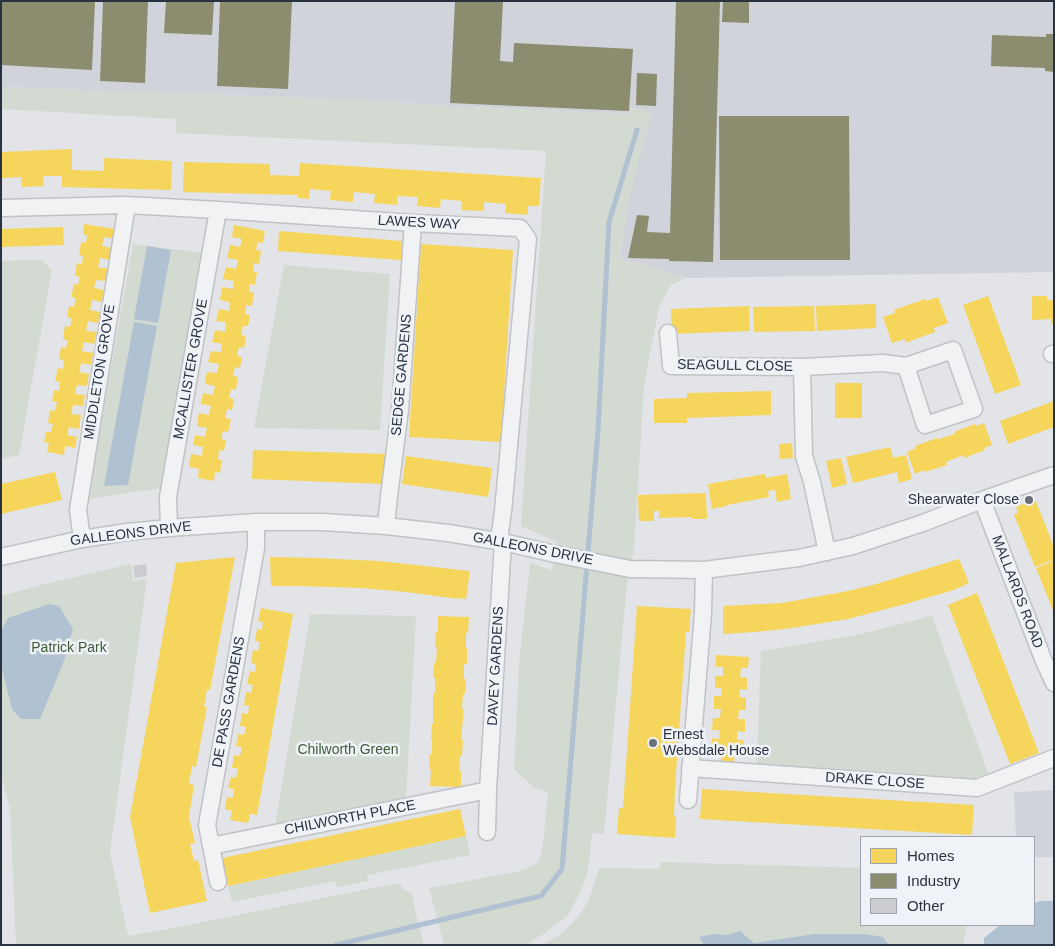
<!DOCTYPE html>
<html>
<head>
<meta charset="utf-8">
<style>
	body { margin:0 }
	#map { position:relative; width:1055px; height:946px; overflow:hidden; background:#e2e4e7; font-family:Arial,sans-serif }
	canvas { display:block }
	.frame { position:absolute; inset:0; border:2px solid #293240; pointer-events:none }
	.legend { position:absolute; left:860px; top:836px; width:175px; height:90px; box-sizing:border-box; background:#eff2f6; border:1px solid #a0a5ad; margin:0; padding:6px 9px; list-style:none; font-size:15px; color:#293240 }
	.legend li { display:flex; align-items:center; gap:10px; height:25px }
	.legend b { width:25px; border:1px solid #a0a5ad }
</style>
</head>
<body>
<div id="map">
<canvas width="1055" height="946"></canvas>
<div class="frame"></div>
<ul class="legend">
<li><b style="height:14px;background:#f6d55c"></b>Homes</li>
<li><b style="height:14px;background:#8c8c6e"></b>Industry</li>
<li><b style="height:14px;background:#cacccf"></b>Other</li>
</ul>
</div>
<script>
const ctx = document.querySelector('canvas').getContext('2d');
ctx.lineJoin = 'round';
function fillPath(path, color) { ctx.fillStyle = color; ctx.fill(path, 'evenodd'); }
const toPath = rows => new Path2D(rows.map(r => 'M' + r).join(''));
function strokePath(path, color, width, dash) { ctx.strokeStyle = color; ctx.lineWidth = width; ctx.lineCap = dash ? 'butt' : 'round'; ctx.setLineDash(dash || []); ctx.stroke(path); }
function drawText(font, color, halo, rows, align = 'center') {
  ctx.font = font + ' Arial,sans-serif'; ctx.lineWidth = 5; ctx.setLineDash([]); ctx.textBaseline = 'middle'; ctx.strokeStyle = halo; ctx.fillStyle = color; for (const [text, x, y, turn = 0] of rows) {
    ctx.save(); ctx.translate(x, y); ctx.rotate((+turn || 0) * Math.PI / 180); ctx.textAlign = isNaN(turn) ? turn : align; if (halo) ctx.strokeText(text, 0, 0); ctx.fillText(text, 0, 0); ctx.restore();
  }
}
const built = toPath([
	[1,1,1054,1,1054,272,685,278,627,260,620,260,627,207,632,186,629,114,450,106,338,99,1,87],
	[1054,790,1054,857,1034,857,1034,837,1016,837,1014,792]
]);
const green = toPath([
	[1,87,338,99,450,106,629,114,630,107,645,109,651,116,627,207,620,260,627,260,685,278,670,286,659,307,644,385,634,549,627,583,604,834,592,833,588,871,581,891,568,915,545,933,526,945,444,945,429,888,516,872,530,867,539,861,543,845,548,792,534,788,514,769,519,663,530,563,552,570,557,542,521,526,546,151,176,133,176,119,1,109],
	[133,244,203,253,162,488,88,499],
	[42,260,52,270,19,455,1,459,1,261],
	[284,265,390,274,380,430,254,428],
	[131,564,133,581,147,579,110,853,128,936,163,930,398,883,406,891,411,892,424,945,16,945,10,808,1,773,1,596,45,584],
	[310,614,416,616,406,799,275,827],
	[932,616,988,773,974,778,757,763,761,651,861,634],
	[466,836,470,855,367,875,368,881,337,887,335,881,232,902,228,886],
	[661,862,861,868,861,925,967,925,963,945,889,945,883,937,814,934,754,943,740,931,727,935,713,934,699,937,704,945,543,945,562,933,578,917,589,900,599,868,659,869]
]);
const water = toPath([
	[147,246,171,250,158,323,134,319],
	[134,322,157,326,128,485,104,486],
	[49,604,59,606,73,629,64,661,40,719,21,719,12,709,1,665,1,631,8,618],
	[1041,901,1054,901,1054,945,984,945,984,938,1000,925,1034,925,1034,903],
	[740,931,754,943,814,934,864,934,883,937,889,945,704,945,699,937,713,934,727,935]
]);
const homes = toPath([
	[72,149,72,170,104,171,104,158,172,161,171,190,62,187,62,176,43,176,44,186,22,187,21,177,1,178,1,152],
	[184,162,270,164,270,175,299,176,300,163,541,178,539,206,528,206,528,215,505,213,506,204,484,202,484,211,461,210,462,201,441,199,440,208,417,206,418,197,397,196,397,205,374,203,375,194,354,192,353,202,330,200,331,191,320,190,310,189,309,199,298,198,298,195,183,192],
	[84,224,115,229,114,239,104,237,102,246,112,248,110,260,100,258,98,267,108,269,106,281,96,280,94,288,104,290,102,302,92,300,90,310,100,312,98,323,88,321,86,331,97,332,94,344,84,342,82,351,93,353,91,365,81,363,79,372,89,374,87,386,77,385,75,394,85,395,83,406,73,405,71,414,81,415,79,429,69,427,67,435,77,437,75,448,65,446,64,455,47,452,49,443,44,442,46,432,51,432,53,424,48,423,50,410,55,411,57,402,52,401,54,390,59,391,60,382,55,381,58,368,63,369,64,360,59,359,61,347,66,348,68,340,63,339,65,326,70,327,72,319,67,317,69,306,74,307,76,298,71,297,74,284,78,285,80,277,75,276,77,263,82,264,83,256,79,255,81,242,86,243,87,235,83,234],
	[234,225,265,231,263,243,258,242,256,250,261,251,259,264,254,263,253,272,257,272,255,285,250,284,249,292,254,293,252,306,246,305,245,314,250,315,248,326,243,326,241,335,246,336,244,348,239,347,237,356,242,357,240,368,235,367,233,376,238,377,236,390,231,389,229,398,234,399,232,410,227,409,225,418,231,419,228,432,223,431,221,439,226,440,224,451,219,450,218,459,222,460,220,473,215,472,214,481,198,478,199,469,189,467,191,454,202,456,203,447,193,445,195,435,205,437,207,428,197,426,199,413,209,415,211,406,201,404,203,393,213,395,215,386,205,384,207,372,217,373,219,364,208,362,211,351,221,352,222,344,212,342,215,330,225,332,226,322,216,321,219,309,229,311,230,302,220,300,222,287,233,289,234,281,223,279,226,267,236,269,238,260,227,258,230,245,240,247,242,239,232,237],
	[63,227,64,245,1,247,1,229],
	[279,231,402,241,401,260,278,251],
	[421,244,513,250,501,442,409,437],
	[988,296,1021,385,995,394,963,305],
	[1032,296,1047,296,1047,300,1054,300,1054,324,1051,324,1051,319,1032,320],
	[938,297,948,323,934,328,935,332,905,343,905,339,892,343,883,317,895,313,894,310,925,299,926,301],
	[876,304,876,328,817,331,816,306],
	[749,306,750,331,672,334,671,309],
	[814,306,815,331,754,332,753,307],
	[835,383,862,383,862,418,835,418],
	[771,391,771,415,687,418,687,423,654,423,654,399,687,398,687,393],
	[1054,401,1054,427,1008,444,1000,421],
	[984,423,992,445,984,448,985,450,964,458,963,455,946,462,947,465,925,472,924,470,915,474,907,452,916,448,915,446,937,438,937,440,945,437,955,434,954,432,975,424,976,426],
	[792,443,793,458,780,459,779,444],
	[890,447,893,458,906,455,912,479,899,483,897,472,853,483,846,457],
	[253,450,385,454,384,484,252,479],
	[406,456,492,468,488,497,402,484],
	[841,458,847,484,832,488,826,461],
	[55,472,62,500,1,514,1,484],
	[765,474,766,478,787,474,791,499,777,502,775,490,768,491,769,497,727,505,727,506,712,509,708,484],
	[706,493,707,519,692,519,692,517,659,518,659,511,654,511,654,521,639,521,638,495],
	[1035,499,1054,547,1054,560,1035,567,1014,515,1018,513,1016,507],
	[235,557,210,690,207,690,204,707,207,707,196,767,192,766,189,784,194,785,189,817,195,843,190,844,194,861,198,860,207,901,150,913,130,817,176,563],
	[270,557,316,558,379,561,470,571,466,599,451,598,406,592,361,588,301,586,271,586],
	[959,559,969,583,954,590,909,603,848,619,785,629,755,632,723,634,723,606,782,603,843,592,873,585],
	[1054,561,1054,613,1036,568],
	[977,593,1039,753,1010,764,948,605],
	[637,606,691,609,689,632,686,632,675,787,674,816,676,816,675,838,617,834,619,808,623,808],
	[261,608,293,614,257,815,250,814,248,823,230,820,232,811,225,809,227,797,233,798,234,789,228,788,231,777,236,778,238,768,232,768,234,755,240,756,242,747,236,746,238,734,244,735,246,727,240,726,242,713,248,714,249,706,244,705,246,692,251,693,253,685,247,684,250,671,255,672,256,664,251,663,253,650,258,651,260,642,255,641,257,629,262,630,263,622,258,621],
	[438,616,469,617,468,633,466,633,466,648,467,648,467,664,464,664,464,679,466,679,465,694,463,694,462,709,464,709,461,740,463,740,462,756,460,756,459,771,461,771,461,787,430,786,431,770,429,769,430,754,432,754,432,739,431,739,432,724,433,724,433,693,435,693,435,678,433,678,434,663,436,663,437,647,435,647,436,632,438,632],
	[716,655,749,657,748,668,741,668,740,677,747,678,747,690,740,689,739,697,746,698,746,710,739,710,738,719,745,719,745,732,737,731,737,740,744,740,743,753,735,752,734,762,721,761,721,752,711,751,712,738,719,739,720,730,712,730,713,718,720,718,721,709,714,709,714,696,721,696,722,688,715,688,715,676,723,676,723,667,716,667],
	[702,789,974,805,972,835,700,819],
	[460,809,466,836,228,886,222,858]
]);
const industry = toPath([
	[1,1,95,1,92,70,1,65],
	[103,1,148,1,145,83,100,81],
	[166,1,214,1,212,35,164,33],
	[220,1,292,1,288,89,217,86],
	[455,1,503,1,500,61,513,62,514,43,633,49,629,111,450,103],
	[676,1,720,1,713,262,669,261,669,259,628,258,637,215,649,216,647,232,670,233],
	[723,1,749,1,749,23,722,22],
	[1046,34,1054,34,1054,72,1045,71,1045,68,991,66,992,35,1046,37],
	[637,73,657,74,656,106,636,105],
	[719,116,849,116,850,260,720,260]
]);
const stream = toPath([
	[336,945,541,896,562,869,598,430,609,222,637,130]
]);
const building = toPath([
	[146,564,147,576,135,578,133,566]
]);
const minor = toPath([
	[1,208,127,205,218,210,413,223,520,228,528,239,503,511,499,541],
	[668,333,671,366,802,367,883,363,906,366,953,350,974,409,925,425,906,366],
	[1052,354,1054,354],
	[802,367,804,456,812,482,827,552],
	[982,500,1043,659,1054,683],
	[386,526,389,496,400,410,413,223],
	[169,528,168,497,218,210],
	[82,539,78,510,127,205],
	[1,557,82,539,127,532,169,528,256,522,323,522,386,526,448,533,503,542,555,554,630,569,704,570,799,558,853,546,923,523,982,500,1054,475],
	[690,768,977,788,1054,758],
	[688,800,703,613,704,570],
	[487,832,488,790,503,542],
	[211,846,488,790],
	[218,882,207,825,256,548,256,522]
]);
const markers = [
	[1029,500,5,"#6a707a"],
	[653,743,5,"#6a707a"]
];
const streetNames = [
	["LAWES WAY",419,223,3],
	["SEAGULL CLOSE",735,366,1],
	["MCALLISTER GROVE",191,369,-80],
	["MIDDLETON GROVE",100,372,-81],
	["SEDGE GARDENS",402,375,-85],
	["GALLEONS DRIVE",131,534,-7],
	["GALLEONS DRIVE",533,549,11],
	["MALLARDS ROAD",1017,592,69],
	["DAVEY GARDENS",496,666,-87],
	["DE PASS GARDENS",229,702,-80],
	["DRAKE CLOSE",875,781,4],
	["CHILWORTH PLACE",350,818,-11]
];
const poiNames = [
	["Shearwater Close",1019,500],
	["Ernest",663,735,"left"],
	["Websdale House",663,751,"left"]
];
const parkNames = [
	["Patrick Park",69,648],
	["Chilworth Green",348,750]
];
fillPath(built, '#d0d4da');
fillPath(green, '#d3dad2');
fillPath(water, '#b0c1d1');
fillPath(homes, '#f6d55c');
fillPath(industry, '#8c8c6e');
strokePath(stream, '#b0c1d1', 5);
fillPath(building, '#cacccf');
strokePath(minor, '#c0c2c5', 19);
strokePath(minor, '#f1f2f3', 16);
for (const [x, y, r, color] of markers) { const dot = new Path2D(); dot.arc(x, y, r, 0, 2 * Math.PI); ctx.fillStyle = color; ctx.fill(dot); strokePath(dot, '#eff2f6', 2); }
drawText('14px', '#293240', '#eff2f6', streetNames);
drawText('14px', '#293240', '#eff2f6', poiNames, 'right');
drawText('14px', '#3e5b36', '#eff2f6', parkNames);
</script>
</body>
</html>
